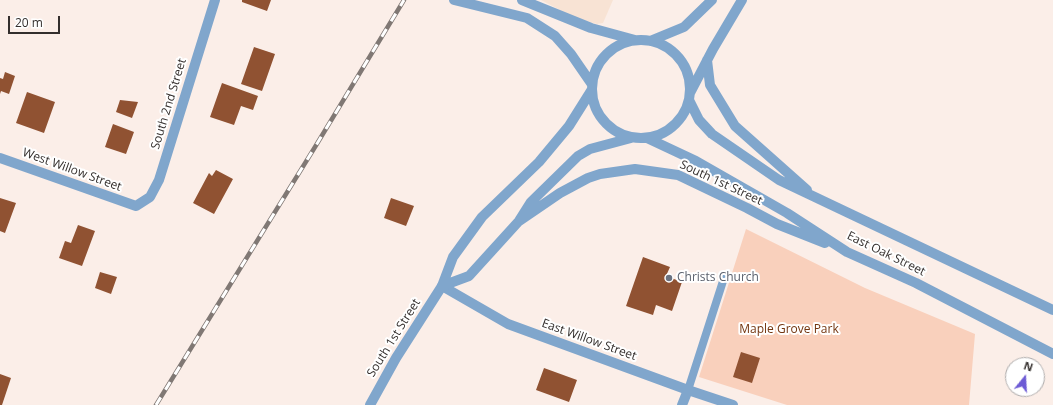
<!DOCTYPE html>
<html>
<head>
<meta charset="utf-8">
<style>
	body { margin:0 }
	#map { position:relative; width:1053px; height:405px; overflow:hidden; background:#fbeee8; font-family:"Open Sans",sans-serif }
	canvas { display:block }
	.north { position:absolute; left:1005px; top:357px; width:40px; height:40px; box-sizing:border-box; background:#fff; border:1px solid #adabab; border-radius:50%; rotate:18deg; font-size:11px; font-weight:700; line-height:16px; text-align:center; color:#332e2c }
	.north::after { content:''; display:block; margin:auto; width:14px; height:18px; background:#6d5bd5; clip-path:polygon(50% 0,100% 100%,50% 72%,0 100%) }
	.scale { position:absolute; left:8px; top:16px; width:52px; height:18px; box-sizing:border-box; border:2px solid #332e2c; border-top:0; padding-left:5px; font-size:12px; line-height:14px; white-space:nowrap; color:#332e2c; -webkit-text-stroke:3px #fff; paint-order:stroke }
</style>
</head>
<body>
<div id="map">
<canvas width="1053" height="405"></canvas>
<div class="north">N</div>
<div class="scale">20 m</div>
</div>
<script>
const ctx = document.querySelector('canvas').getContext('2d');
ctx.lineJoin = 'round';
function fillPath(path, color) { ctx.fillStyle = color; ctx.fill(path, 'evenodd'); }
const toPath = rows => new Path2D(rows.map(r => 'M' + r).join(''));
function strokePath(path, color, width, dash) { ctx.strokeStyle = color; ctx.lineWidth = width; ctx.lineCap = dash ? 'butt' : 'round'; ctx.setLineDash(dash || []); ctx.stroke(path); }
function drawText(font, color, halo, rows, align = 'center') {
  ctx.font = font + ' "Open Sans",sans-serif'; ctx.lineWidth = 4; ctx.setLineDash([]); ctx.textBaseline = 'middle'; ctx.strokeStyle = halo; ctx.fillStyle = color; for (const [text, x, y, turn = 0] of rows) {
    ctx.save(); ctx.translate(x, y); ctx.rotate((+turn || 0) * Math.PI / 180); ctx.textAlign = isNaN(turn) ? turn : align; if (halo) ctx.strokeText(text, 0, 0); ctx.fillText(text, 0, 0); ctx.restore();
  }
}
const industrial = toPath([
	[541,0,613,0,603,23,597,24,575,18]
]);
const green = toPath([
	[746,229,865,288,975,334,969,405,787,405,699,377]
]);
const building = toPath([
	[242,0,271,0,267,11,242,2],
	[254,47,275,54,262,91,241,84],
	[5,72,15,76,9,94,1,91,0,94,0,78,3,79],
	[222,83,258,96,253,110,241,106,234,125,210,117],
	[27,92,55,102,44,133,16,123],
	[120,100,138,102,132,118,116,112],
	[113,124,134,132,126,154,105,147],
	[216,170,233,179,214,214,193,203,209,173,212,176],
	[0,198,16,203,5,233,0,231],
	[391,198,414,206,406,226,384,218],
	[78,225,95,231,82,266,59,258,65,241,71,243],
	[643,257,670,267,666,276,682,282,672,311,656,305,653,315,626,306],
	[100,272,117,277,111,294,95,288],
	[741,352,760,358,752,383,733,377],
	[544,368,577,380,569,402,536,390],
	[0,374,11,378,2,405,0,405]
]);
const service = toPath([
	[688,390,724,278]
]);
const minor = toPath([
	[0,158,136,206,150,197,159,180,215,0],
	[442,286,508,324,688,390,733,405],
	[682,405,688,390]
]);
const tertiary = toPath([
	[454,0,527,18,555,36,571,54,591,83],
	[522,0,591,28,635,40],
	'592 89a49 49 0 1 1 98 0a49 49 0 1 1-98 0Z',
	[650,41,684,27,712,0],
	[707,60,710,85,735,126,807,190],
	[690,93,713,49,742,0],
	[689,100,699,120,712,134,779,180,1053,310],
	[647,138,696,161,787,213,847,252,916,283,1053,354],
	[519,221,560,193,588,178,600,174,635,169,678,175,747,208,777,224,825,243],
	[442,286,469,276,519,221,531,202,578,156,590,149,631,138],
	[370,405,396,358,442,286,453,257,482,217,539,162,569,126,591,91]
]);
const rail = toPath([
	[156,405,315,147,404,0]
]);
const markers = [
	[669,278,4,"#6b7280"]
];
const streetNames = [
	["South 2nd Street",169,104,-73],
	["West Willow Street",72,170,20],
	["South 1st Street",721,183,25],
	["East Oak Street",886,254,26],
	["South 1st Street",394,338,-58],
	["East Willow Street",589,340,20]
];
const worshipNames = [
	["Christs Church",677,278]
];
const parkNames = [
	["Maple Grove Park",789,330]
];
fillPath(industrial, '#f8e3d4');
fillPath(green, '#f9d0bc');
fillPath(building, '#905232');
strokePath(service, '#80a6cc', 8);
strokePath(minor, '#80a6cc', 10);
strokePath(tertiary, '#80a6cc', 10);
strokePath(rail, '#807874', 4.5);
strokePath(rail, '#fff', 3, [9]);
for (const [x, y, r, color] of markers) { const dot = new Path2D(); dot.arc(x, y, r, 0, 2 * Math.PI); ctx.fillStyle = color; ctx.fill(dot); strokePath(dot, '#fff', 1.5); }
drawText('12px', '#332e2c', '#fff', streetNames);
drawText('12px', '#5b616d', '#fff', worshipNames, 'left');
drawText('12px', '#73350f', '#fff', parkNames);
</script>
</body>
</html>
